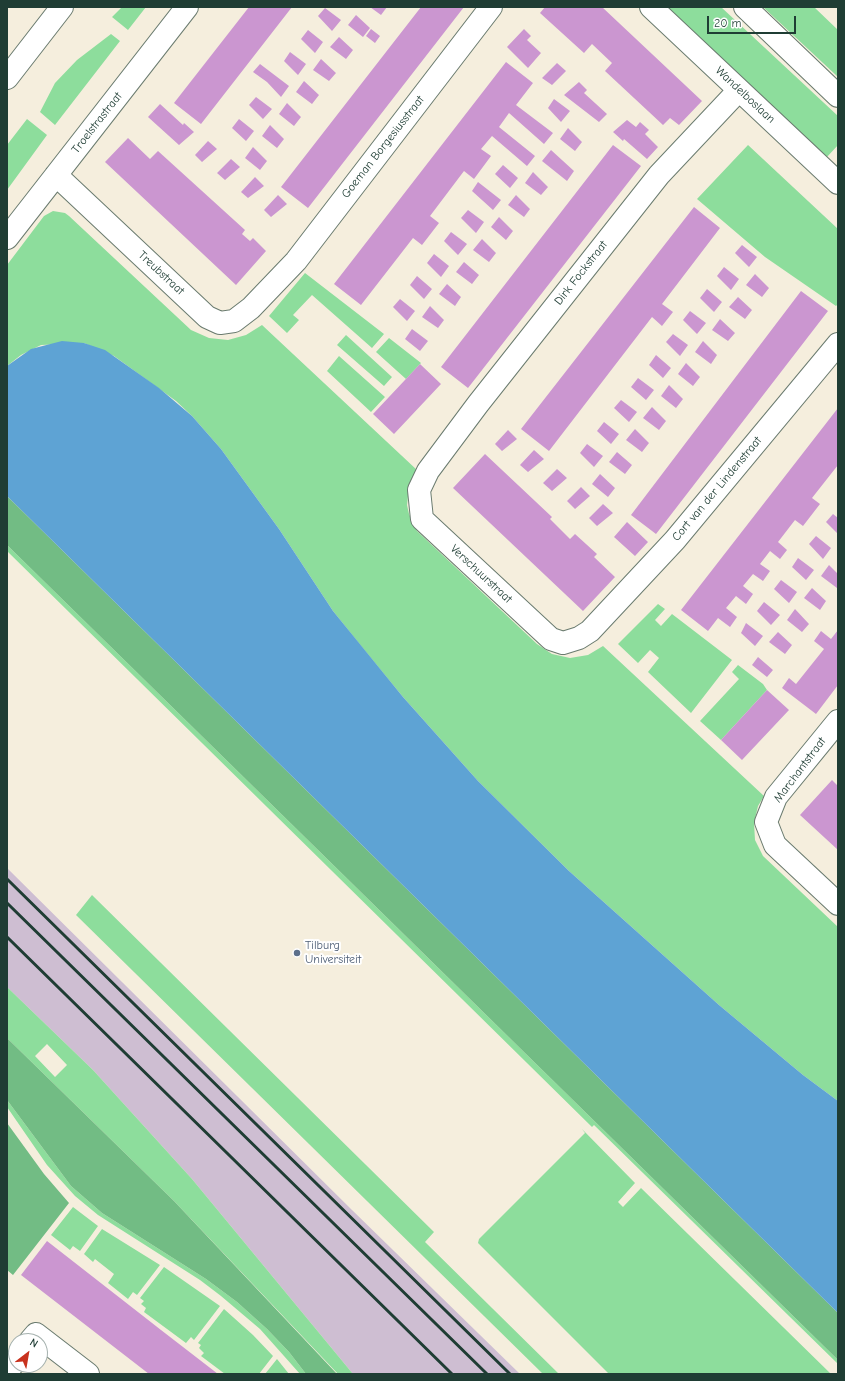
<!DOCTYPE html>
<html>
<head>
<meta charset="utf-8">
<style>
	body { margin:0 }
	#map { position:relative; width:845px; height:1381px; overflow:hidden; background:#f5eedd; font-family:"Comic Neue",sans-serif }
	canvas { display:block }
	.frame { position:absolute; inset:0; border:8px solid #1f3d34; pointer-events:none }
	.north { position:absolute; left:8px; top:1333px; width:40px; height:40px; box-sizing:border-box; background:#fff; border:1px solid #a5b1ae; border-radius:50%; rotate:31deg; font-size:11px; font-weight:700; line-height:16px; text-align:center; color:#1f3d34 }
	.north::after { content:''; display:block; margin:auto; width:14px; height:18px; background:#c8321e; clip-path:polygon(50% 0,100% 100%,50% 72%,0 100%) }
	.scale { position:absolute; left:707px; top:16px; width:89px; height:18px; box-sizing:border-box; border:2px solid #1f3d34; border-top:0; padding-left:5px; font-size:12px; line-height:14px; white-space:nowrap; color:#1f3d34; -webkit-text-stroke:3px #fff; paint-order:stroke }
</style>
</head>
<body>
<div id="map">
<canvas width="845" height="1381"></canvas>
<div class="frame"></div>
<div class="north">N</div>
<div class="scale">20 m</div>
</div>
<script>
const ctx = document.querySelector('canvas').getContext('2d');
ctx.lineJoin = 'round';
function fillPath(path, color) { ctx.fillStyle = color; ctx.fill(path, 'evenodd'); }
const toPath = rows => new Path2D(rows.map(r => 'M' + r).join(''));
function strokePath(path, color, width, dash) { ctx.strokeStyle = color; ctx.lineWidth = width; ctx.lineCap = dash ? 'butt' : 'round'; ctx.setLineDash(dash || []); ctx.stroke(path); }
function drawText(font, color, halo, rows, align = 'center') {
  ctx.font = font + ' "Comic Neue",sans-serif'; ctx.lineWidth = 4; ctx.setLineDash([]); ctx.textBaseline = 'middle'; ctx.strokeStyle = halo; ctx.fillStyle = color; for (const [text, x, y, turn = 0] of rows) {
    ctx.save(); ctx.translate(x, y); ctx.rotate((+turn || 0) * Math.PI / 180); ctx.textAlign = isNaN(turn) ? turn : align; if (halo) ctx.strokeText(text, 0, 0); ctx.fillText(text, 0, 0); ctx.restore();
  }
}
const industrial = toPath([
	[7,868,352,1210,520,1374,353,1374,192,1179,93,1070,7,987]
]);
const green = toPath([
	[122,7,146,7,128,30,112,17],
	[666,7,721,7,838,116,838,145,827,157],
	[763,7,814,7,838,30,838,77],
	[111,34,120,41,55,125,40,112,55,83,77,60],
	[27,119,47,135,7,190,7,145],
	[748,145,838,229,838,304,836,306,765,257,697,199],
	[53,211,65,213,69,216,191,330,209,338,228,340,246,335,262,325,417,470,409,487,407,505,409,514,417,531,537,644,552,654,570,658,588,655,603,646,764,796,758,806,754,823,755,840,763,856,838,927,838,1101,803,1075,719,1005,569,871,478,781,403,697,362,647,333,611,279,529,221,449,192,416,176,401,114,356,84,343,41,345,21,355,7,366,7,265,44,216],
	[305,273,384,334,372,348,312,295,293,315,299,320,287,333,269,316],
	[346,335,392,377,384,386,337,345],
	[389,338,421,363,406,379,376,352],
	[339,356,385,397,371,412,327,371],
	[7,545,838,1360,838,1364,594,1125,592,1127,7,551],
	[658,604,665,609,655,620,661,626,672,614,732,660,691,713,648,672,659,658,650,650,638,663,618,644],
	[738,665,763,684,767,690,721,740,700,721,739,679,732,672],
	[92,895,434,1232,425,1242,559,1374,543,1374,76,915],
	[7,987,93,1070,192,1179,353,1374,338,1374,174,1201,7,1038],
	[47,1044,67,1065,55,1077,35,1056],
	[7,1100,71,1186,102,1213,206,1279,237,1302,267,1329,289,1352,306,1374,300,1374,260,1329,221,1296,200,1280,98,1215,75,1196,47,1165,7,1107],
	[582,1129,635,1183,618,1202,623,1207,641,1188,831,1374,609,1374,478,1243,479,1239,585,1133],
	[73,1207,98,1226,80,1251,73,1246,70,1250,51,1235],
	[102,1229,160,1265,137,1295,133,1292,128,1299,108,1283,114,1274,95,1259,93,1262,84,1254],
	[164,1267,220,1306,194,1340,191,1337,186,1343,144,1312,146,1308,141,1304,144,1301,140,1298],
	[224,1309,253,1335,273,1356,259,1374,225,1374,201,1356,204,1353,199,1348,201,1345,198,1343],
	[277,1359,289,1374,265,1374]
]);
const forest = toPath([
	[7,496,838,1313,838,1360,7,545],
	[7,1038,174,1201,337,1374,306,1374,289,1352,267,1329,237,1302,206,1279,102,1213,71,1186,7,1100],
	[7,1123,44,1174,69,1203,13,1275,7,1270]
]);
const water = toPath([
	[62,341,84,343,105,350,159,388,192,416,221,449,279,529,333,611,403,697,478,781,569,871,719,1005,803,1075,838,1101,838,1313,7,496,7,366,31,349]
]);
const building = toPath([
	[249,7,292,7,201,124,174,103],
	[370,7,387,7,381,15],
	[421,7,464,7,308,208,281,187],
	[545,7,602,7,702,101,679,125,670,118,663,125,605,71,612,63,592,44,584,53,540,13],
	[325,8,341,20,332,31,318,16],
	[356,15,370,28,363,37,348,25],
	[371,29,380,36,375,43,366,36],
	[524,29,531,36,527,40,541,53,528,68,507,47],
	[308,30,323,42,315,53,301,39],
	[339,37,353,50,346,59,330,47],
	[290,52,306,64,298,75,284,61],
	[321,59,336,73,329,81,313,70],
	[506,62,533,83,516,105,553,133,544,144,509,113,499,127,535,156,527,166,492,136,481,149,491,156,474,179,464,171,430,216,439,223,422,245,413,238,361,305,334,284],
	[557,63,566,71,552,85,542,78],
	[260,64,289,86,281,97,267,82,253,72],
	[304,81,319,95,312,104,296,92],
	[579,82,587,90,584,93,607,114,599,122,564,95],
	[256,97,272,109,263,119,249,105],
	[554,99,570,111,561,122,548,108],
	[287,103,301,117,294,126,279,114],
	[160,104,183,125,184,123,194,132,179,145,148,117],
	[239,119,254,131,246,141,232,128],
	[627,120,636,127,640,122,649,130,645,134,658,147,647,159,624,139,623,141,613,132],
	[270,125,284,139,277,148,262,136],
	[568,128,582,142,575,151,560,139],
	[128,138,150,159,158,151,245,230,242,234,250,241,253,238,266,251,236,285,105,162],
	[208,141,217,149,202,162,195,155],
	[613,145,641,166,468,388,441,367],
	[253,147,267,161,260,170,245,158],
	[551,150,574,171,567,181,542,161],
	[231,159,240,167,225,180,217,173],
	[503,165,518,178,510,188,495,174],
	[533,172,548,187,541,195,525,183],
	[255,177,264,186,248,198,241,192],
	[478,182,501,200,493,210,472,191],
	[278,195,287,204,271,217,264,210],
	[516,195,530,209,524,217,508,205],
	[694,207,720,228,662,304,673,312,662,326,652,317,549,451,521,429],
	[468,210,484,222,476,233,461,218],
	[499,217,513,231,506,240,491,227],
	[451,232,467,244,458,255,444,241],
	[482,239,496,253,489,262,473,250],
	[742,245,757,257,749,267,735,253],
	[434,254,449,266,441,277,427,263],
	[464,262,479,275,472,284,456,272],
	[724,267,739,279,731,290,717,276],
	[755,274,769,288,762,297,746,285],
	[417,276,432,289,424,299,410,285],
	[447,284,461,297,455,306,439,294],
	[707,289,722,302,714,312,700,298],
	[801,291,828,311,656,534,631,515],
	[738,297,752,310,745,319,729,307],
	[400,299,415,311,407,321,393,307],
	[430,306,444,320,438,328,422,317],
	[690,311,706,323,697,334,683,320],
	[720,319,735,333,728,341,712,330],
	[412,329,428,341,420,351,405,339],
	[673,334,688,345,680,356,666,342],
	[703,341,717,355,711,364,695,352],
	[656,355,671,368,663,378,649,365],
	[686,363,700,377,693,386,678,374],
	[420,364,441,384,394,434,373,414],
	[638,378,654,390,646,400,631,387],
	[669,385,683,399,676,408,661,396],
	[621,400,637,412,629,422,614,408],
	[652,407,666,421,659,430,643,418],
	[838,408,838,465,812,498,820,504,803,526,795,520,778,542,787,550,780,559,770,551,760,564,770,571,763,581,753,574,743,586,753,594,746,604,736,596,726,608,737,617,730,627,718,618,708,631,681,610],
	[604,422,619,434,611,444,597,431],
	[635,429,649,443,642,452,626,440],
	[508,430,517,439,502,451,495,444],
	[587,444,603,456,594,467,580,453],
	[534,450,544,459,528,472,520,465],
	[617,452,632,465,625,474,609,462],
	[485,454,552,517,550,519,570,539,575,534,597,554,594,557,615,577,583,611,453,488],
	[557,469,567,478,552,491,543,483],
	[600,474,615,488,608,497,592,484],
	[581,487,590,496,575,509,567,501],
	[603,504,613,513,597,526,589,518],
	[833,514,838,518,838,534,826,522],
	[627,522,648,542,635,556,614,537],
	[816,536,831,548,823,559,809,544],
	[798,558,814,570,806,580,792,567],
	[829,565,838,574,837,588,821,576],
	[781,580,797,592,789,603,774,589],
	[812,588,826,601,820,610,804,598],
	[764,602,780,615,771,625,757,611],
	[795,609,809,624,802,632,787,620],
	[746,623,763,636,755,646,741,633],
	[838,630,838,685,816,714,782,688,789,678,796,684,824,649,814,641,821,631,831,639],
	[778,632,792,645,785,654,769,642],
	[758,657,773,670,767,677,752,665],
	[767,690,789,710,742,760,721,740],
	[832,780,838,786,838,850,800,815],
	[47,1241,161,1330,218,1374,149,1374,21,1275]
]);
const street = toPath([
	[651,7,838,183],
	[739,90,659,175,478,404,428,471,419,490,422,519,551,639,563,643,579,638,590,631,675,540,838,344],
	[56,175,207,317,220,323,234,321,251,308,296,261,491,7],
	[7,238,187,7],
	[838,721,776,797,766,822,775,845,838,904],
	[30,1341,36,1334,88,1374],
	[7,1372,16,1360]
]);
const secondary = toPath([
	[745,7,838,96],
	[7,78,62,7]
]);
const rail = toPath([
	[7,879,510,1374],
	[7,903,487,1374],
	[7,937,452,1374]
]);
const markers = [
	[297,953,4,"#5c6f8a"]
];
const streetNames = [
	["Wandelboslaan",745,95,43],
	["Troelstrastraat",97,123,-52],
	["Goeman Borgesiusstraat",383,147,-52],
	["Treubstraat",161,273,43],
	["Dirk Fockstraat",581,273,-52],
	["Cort van der Lindenstraat",717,489,-50],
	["Verschuurstraat",481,574,43],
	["Marchantstraat",800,770,-53]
];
const serviceNames = [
	["Tilburg",305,946],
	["Universiteit",305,960]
];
fillPath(industrial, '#cebed2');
fillPath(green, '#8ddd9c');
fillPath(forest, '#72bc84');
fillPath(water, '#5ea3d4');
fillPath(building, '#cb96d0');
strokePath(street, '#6a7b6f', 24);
strokePath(secondary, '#6a7b6f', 24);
strokePath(street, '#fff', 22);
strokePath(secondary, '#fff', 22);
strokePath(rail, '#1f3d34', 3);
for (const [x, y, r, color] of markers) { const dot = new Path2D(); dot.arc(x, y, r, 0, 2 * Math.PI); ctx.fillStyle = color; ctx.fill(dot); strokePath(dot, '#fff', 1.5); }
drawText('12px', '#1f3d34', '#fff', streetNames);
drawText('12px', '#4e5e75', '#fff', serviceNames, 'left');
</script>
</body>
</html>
